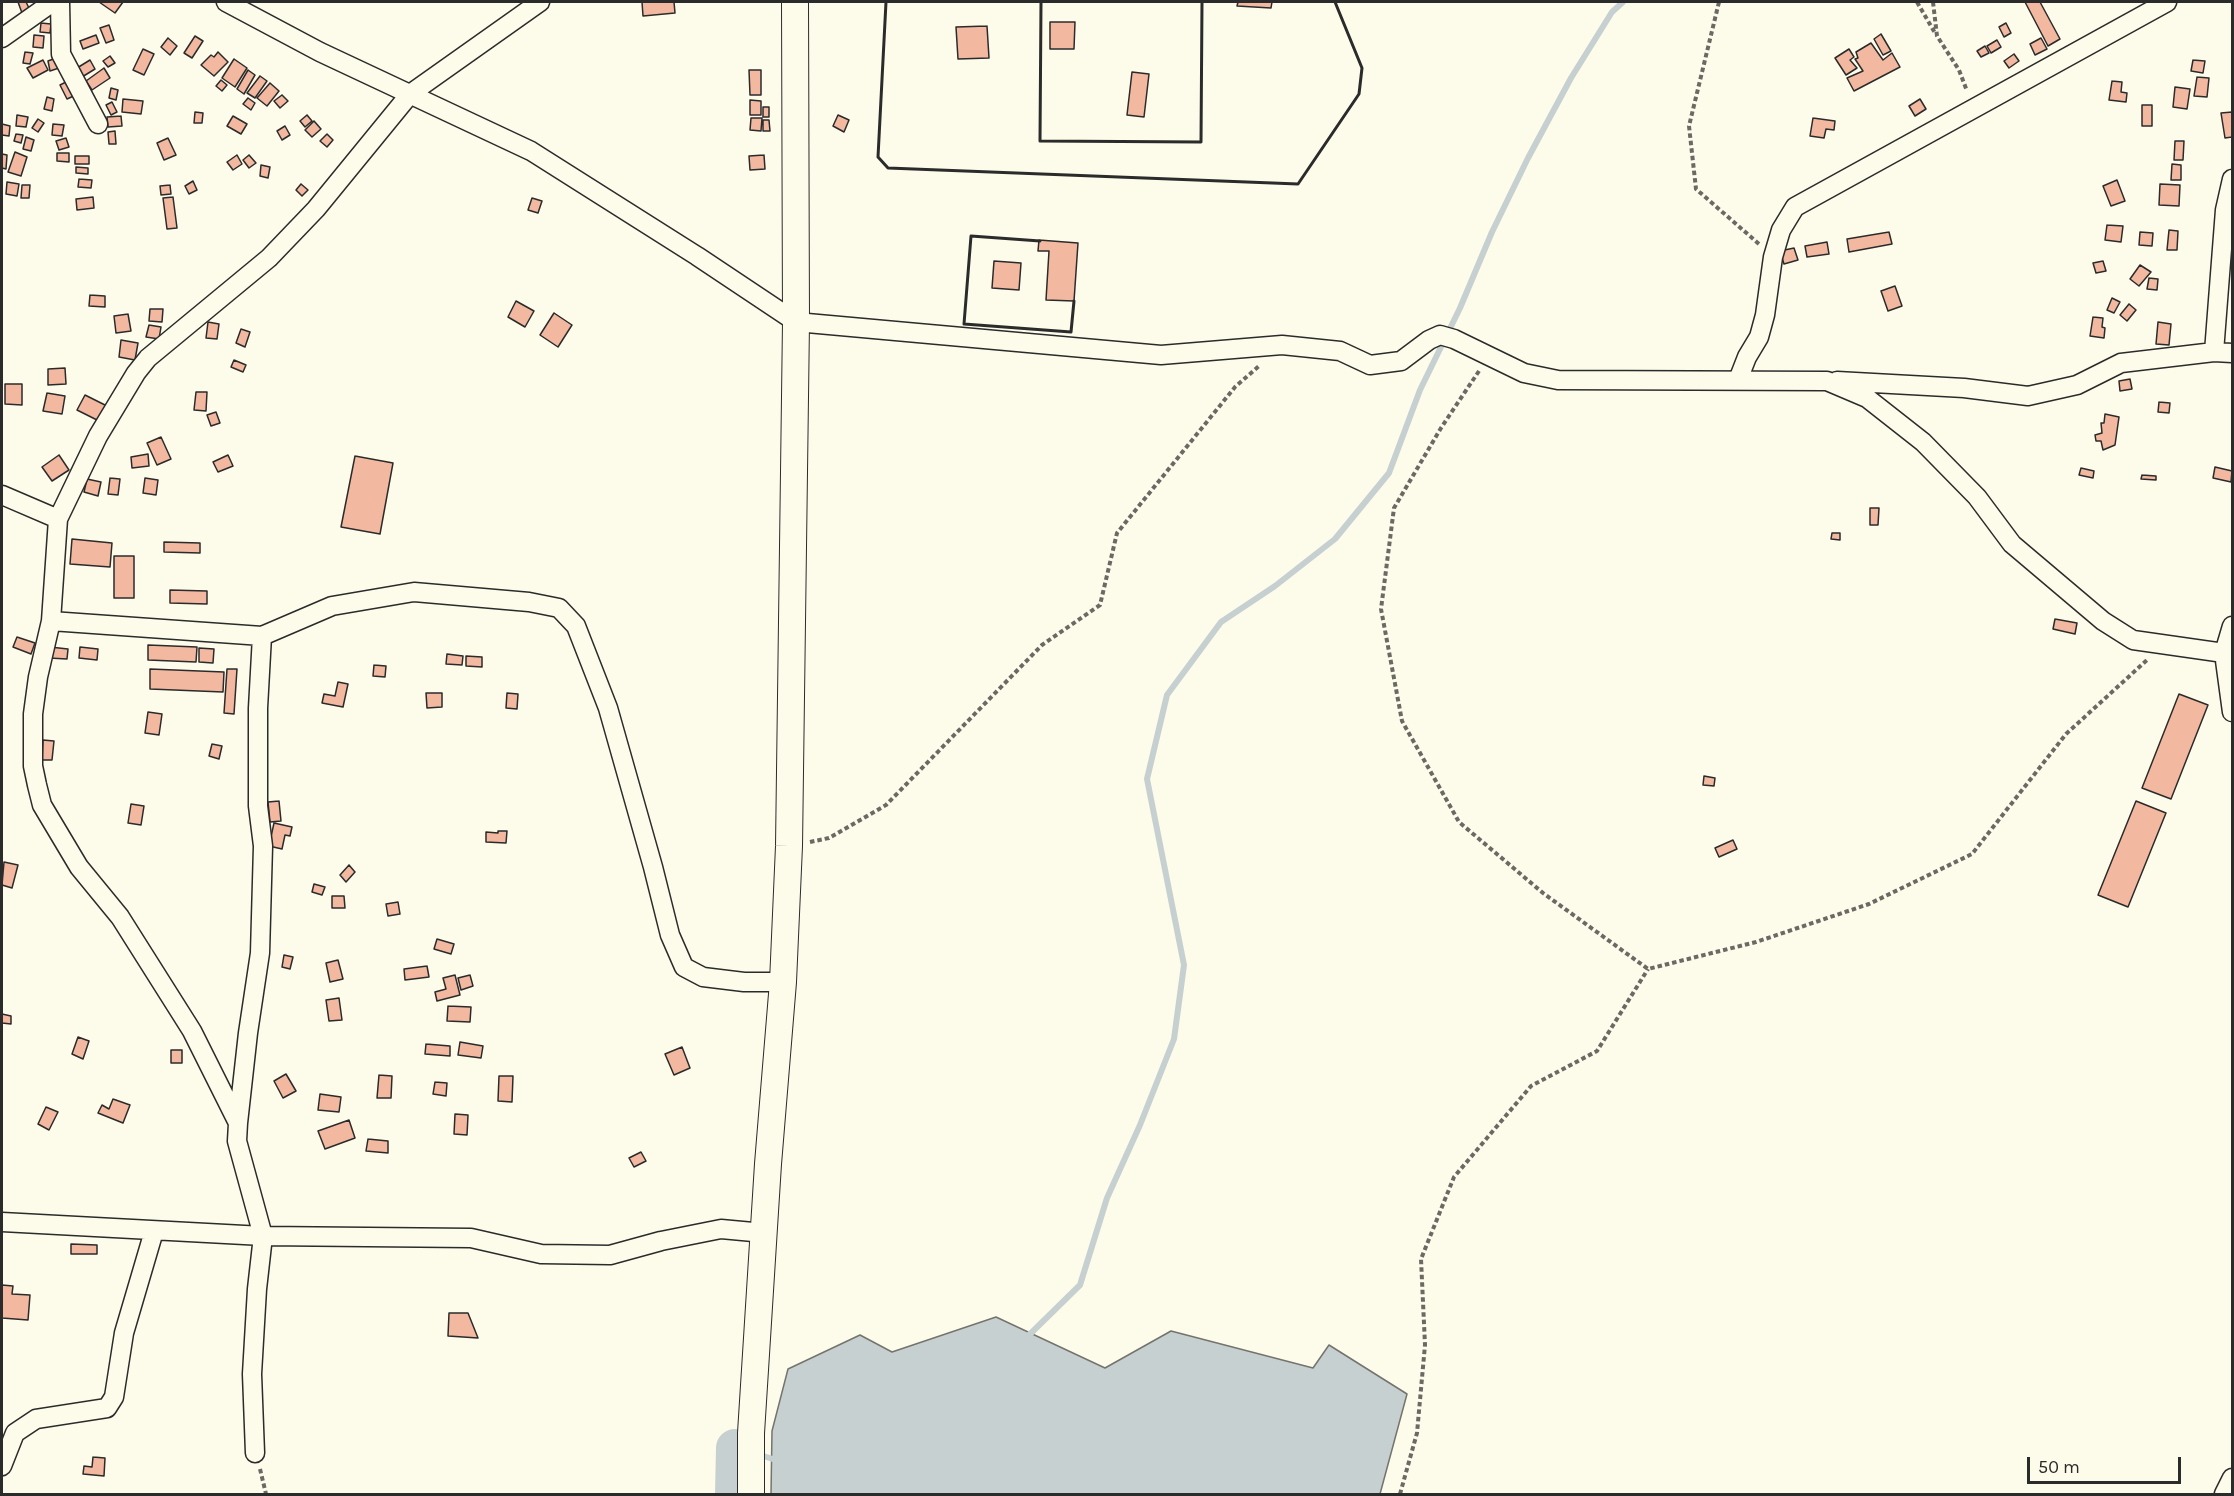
<!DOCTYPE html>
<html>
<head>
<meta charset="utf-8">
<style>
	body { margin:0 }
	#map { position:relative; width:2234px; height:1496px; overflow:hidden; background:#fdfbea; font-family:Karla,sans-serif }
	canvas { display:block }
	.frame { position:absolute; inset:0; border:3px solid #2b2b2b; pointer-events:none }
	.scale { position:absolute; left:2027px; top:1457px; width:154px; height:27px; box-sizing:border-box; border:3px solid #2b2b2b; border-top:0; padding-left:8px; font-size:18px; line-height:21px; white-space:nowrap; color:#2b2b2b; -webkit-text-stroke:4px #fdfbea; paint-order:stroke }
</style>
</head>
<body>
<div id="map">
<canvas width="2234" height="1496"></canvas>
<div class="frame"></div>
<div class="scale">50 m</div>
</div>
<script>
const ctx = document.querySelector('canvas').getContext('2d');
ctx.lineJoin = 'round';
function fillPath(path, color) { ctx.fillStyle = color; ctx.fill(path, 'evenodd'); }
const toPath = rows => new Path2D(rows.map(r => 'M' + r).join(''));
function strokePath(path, color, width, dash) { ctx.strokeStyle = color; ctx.lineWidth = width; ctx.lineCap = dash ? 'butt' : 'round'; ctx.setLineDash(dash || []); ctx.stroke(path); }
const water = toPath([
	[996,1317,1105,1368,1171,1331,1313,1368,1329,1345,1407,1394,1380,1494,771,1494,772,1431,788,1369,860,1335,892,1352,996,1317]
]);
const stream = toPath([
	[1026,1338,1080,1285,1107,1198,1140,1125,1174,1039,1184,965,1147,779,1167,695,1221,622,1275,586,1335,539,1389,473,1420,390,1460,308,1492,232,1528,158,1571,78,1612,12,1623,2],
	[757,1454,779,1461]
]);
const river = toPath([
	[734,1494,735,1448]
]);
const building = toPath([
	[18,2,26,2,30,10,22,13,18,2],
	[99,2,123,2,115,13,99,2],
	[642,2,674,2,675,13,643,16,642,2],
	[1238,2,1272,2,1271,8,1237,6,1238,2],
	[2025,2,2040,2,2060,39,2048,46,2025,2],
	[1050,22,1075,22,1074,49,1050,49,1050,22],
	[41,23,51,24,50,33,40,32,41,23],
	[2006,23,2011,33,2004,37,1999,27,2006,23],
	[109,25,114,40,106,43,100,28,109,25],
	[987,26,989,58,958,59,956,27,987,26],
	[1881,34,1891,51,1883,55,1874,39,1881,34],
	[34,35,44,36,43,48,33,47,34,35],
	[96,35,99,43,83,49,80,41,96,35],
	[195,36,203,41,192,58,184,53,195,36],
	[168,38,177,46,170,55,161,47,168,38],
	[2041,38,2047,49,2035,55,2030,44,2041,38],
	[1997,40,2001,47,1991,53,1987,46,1997,40],
	[1871,43,1883,60,1892,53,1900,67,1854,91,1847,78,1863,71,1855,59,1858,58,1856,52,1871,43],
	[1985,46,1989,53,1981,57,1977,51,1985,46],
	[143,49,154,54,144,75,133,70,143,49],
	[1849,49,1854,57,1850,60,1857,68,1846,75,1835,58,1849,49],
	[25,52,33,53,30,64,23,63,25,52],
	[218,52,228,62,214,76,201,65,211,55,214,57,218,52],
	[2014,54,2019,61,2009,68,2004,61,2014,54],
	[110,56,115,63,108,67,103,61,110,56],
	[56,58,59,68,50,71,48,61,56,58],
	[234,59,247,68,235,87,222,78,234,59],
	[43,60,48,70,33,78,27,68,43,60],
	[90,60,95,69,82,77,77,68,90,60],
	[2193,60,2205,61,2203,73,2191,71,2193,60],
	[104,68,110,78,92,90,86,81,104,68],
	[248,70,255,75,244,94,237,89,248,70],
	[749,70,761,70,761,95,750,95,749,70],
	[1132,72,1149,74,1144,117,1127,115,1132,72],
	[260,76,267,81,255,98,247,93,260,76],
	[2197,77,2209,78,2207,97,2194,96,2197,77],
	[70,80,76,95,67,99,60,85,70,80],
	[221,80,227,85,222,91,216,86,221,80],
	[2112,81,2122,82,2121,92,2127,93,2126,102,2109,100,2112,81],
	[270,83,279,91,267,106,257,98,270,83],
	[2175,87,2190,89,2187,109,2173,107,2175,87],
	[111,88,118,90,116,100,109,98,111,88],
	[282,95,288,101,280,108,274,101,282,95],
	[47,97,54,99,52,111,44,109,47,97],
	[248,98,255,103,251,110,243,104,248,98],
	[123,99,143,101,141,114,122,112,123,99],
	[1920,99,1926,109,1915,116,1909,106,1920,99],
	[750,100,761,101,761,115,750,115,750,100],
	[112,102,117,112,111,115,106,105,112,102],
	[2142,105,2152,105,2152,126,2142,126,2142,105],
	[763,107,769,107,769,117,763,117,763,107],
	[195,112,203,113,202,123,194,123,195,112],
	[2232,112,2232,137,2225,138,2221,113,2232,112],
	[17,115,28,117,26,127,16,126,17,115],
	[307,115,312,121,305,127,300,121,307,115],
	[838,115,849,120,844,132,833,126,838,115],
	[121,116,122,126,108,127,107,117,121,116],
	[233,116,247,124,241,134,227,126,233,116],
	[751,118,762,118,761,131,750,130,751,118],
	[1813,118,1835,121,1834,130,1826,129,1824,138,1810,136,1813,118],
	[38,119,44,123,38,132,32,128,38,119],
	[763,120,769,120,770,131,763,131,763,120],
	[314,121,321,129,312,137,305,130,314,121],
	[2,124,10,126,9,136,2,135,2,124],
	[53,124,64,125,62,136,52,135,53,124],
	[285,126,290,135,282,140,277,131,285,126],
	[115,131,116,144,109,144,108,132,115,131],
	[16,134,23,135,21,143,14,141,16,134],
	[327,134,333,140,327,147,320,141,327,134],
	[26,137,34,140,31,151,23,149,26,137],
	[66,138,69,147,59,150,56,141,66,138],
	[168,138,176,155,164,160,157,143,168,138],
	[2175,141,2184,141,2183,160,2174,160,2175,141],
	[15,152,27,157,21,176,8,172,15,152],
	[57,153,69,153,69,162,57,161,57,153],
	[2,154,7,155,6,169,2,168,2,154],
	[237,155,242,164,233,170,227,162,237,155],
	[249,155,256,163,249,168,243,160,249,155],
	[764,155,765,169,750,170,749,156,764,155],
	[75,156,89,156,89,164,75,164,75,156],
	[2172,164,2181,165,2181,180,2171,180,2172,164],
	[261,165,270,167,268,178,260,176,261,165],
	[76,167,88,168,88,174,76,173,76,167],
	[79,179,92,180,91,188,78,187,79,179],
	[2117,180,2125,201,2111,206,2103,186,2117,180],
	[193,181,197,190,189,194,185,186,193,181],
	[7,182,19,184,17,196,6,194,7,182],
	[301,184,308,190,302,196,296,190,301,184],
	[2160,184,2180,185,2179,206,2159,205,2160,184],
	[22,185,30,185,29,198,21,198,22,185],
	[170,185,171,194,161,195,160,186,170,185],
	[93,197,94,208,77,210,76,199,93,197],
	[173,197,177,228,167,229,163,198,173,197],
	[532,198,542,201,538,213,528,210,532,198],
	[2107,225,2123,226,2121,242,2105,240,2107,225],
	[2169,230,2178,231,2177,250,2167,250,2169,230],
	[1889,232,1892,244,1849,252,1847,239,1889,232],
	[2140,232,2153,233,2152,246,2139,245,2140,232],
	[1039,240,1078,243,1074,301,1046,300,1049,251,1038,251,1039,240],
	[1827,242,1829,254,1807,257,1805,246,1827,242],
	[1794,248,1798,260,1784,264,1780,251,1794,248],
	[994,261,1021,263,1019,290,992,288,994,261],
	[2103,261,2106,271,2096,273,2093,263,2103,261],
	[2140,265,2151,272,2139,286,2130,279,2140,265],
	[2149,278,2158,279,2157,290,2147,289,2149,278],
	[1895,286,1902,306,1888,311,1881,291,1895,286],
	[90,295,105,296,105,307,89,306,90,295],
	[2112,298,2120,302,2114,313,2107,310,2112,298],
	[516,301,534,311,525,327,508,317,516,301],
	[2129,304,2136,310,2127,321,2120,315,2129,304],
	[150,309,163,309,162,322,149,321,150,309],
	[554,313,572,325,558,347,540,335,554,313],
	[128,314,131,331,116,333,114,316,128,314],
	[2093,317,2103,318,2102,327,2105,328,2104,338,2090,336,2093,317],
	[208,322,219,324,217,339,206,338,208,322],
	[2158,322,2171,324,2169,345,2156,344,2158,322],
	[149,325,161,327,159,339,146,337,149,325],
	[241,329,250,332,245,347,236,343,241,329],
	[121,340,138,343,135,360,119,357,121,340],
	[234,360,246,365,243,372,231,367,234,360],
	[65,368,66,384,48,385,48,369,65,368],
	[2130,379,2132,389,2120,391,2119,381,2130,379],
	[5,384,22,384,22,405,5,404,5,384],
	[196,392,207,392,206,411,194,410,196,392],
	[47,393,65,396,62,414,43,411,47,393],
	[85,395,109,407,101,422,77,410,85,395],
	[2159,402,2170,403,2169,413,2158,412,2159,402],
	[216,412,220,423,211,426,207,415,216,412],
	[2105,414,2119,417,2115,445,2103,450,2101,441,2096,441,2095,435,2102,433,2101,423,2104,423,2105,414],
	[161,437,171,459,157,465,147,443,161,437],
	[148,454,149,466,132,468,131,457,148,454],
	[59,455,69,470,52,481,42,467,59,455],
	[228,455,233,466,218,472,213,462,228,455],
	[355,456,393,463,380,534,341,527,355,456],
	[2215,467,2232,471,2231,482,2213,478,2215,467],
	[2081,468,2094,471,2093,478,2079,475,2081,468],
	[2142,475,2156,476,2156,480,2141,479,2142,475],
	[110,478,120,479,118,495,108,494,110,478],
	[145,478,158,480,156,495,143,493,145,478],
	[87,479,101,482,98,496,84,492,87,479],
	[1870,508,1879,508,1878,525,1870,525,1870,508],
	[1832,533,1840,533,1840,540,1831,539,1832,533],
	[72,539,112,543,110,567,70,564,72,539],
	[164,542,200,543,200,553,164,552,164,542],
	[114,556,134,556,134,598,114,598,114,556],
	[170,590,207,591,207,604,170,603,170,590],
	[2055,619,2077,623,2075,634,2053,629,2055,619],
	[17,637,35,643,31,654,13,647,17,637],
	[148,645,197,647,196,662,148,660,148,645],
	[50,647,68,649,67,659,49,658,50,647],
	[80,647,98,649,97,660,79,658,80,647],
	[199,648,214,649,213,663,199,662,199,648],
	[447,654,463,656,462,665,446,664,447,654],
	[466,656,482,657,482,667,466,666,466,656],
	[374,665,386,666,385,677,373,676,374,665],
	[150,669,224,672,223,692,150,689,150,669],
	[227,669,237,669,234,714,224,713,227,669],
	[338,682,348,684,343,707,322,703,324,694,335,696,338,682],
	[426,693,442,693,442,707,427,708,426,693],
	[507,693,518,694,517,709,506,708,507,693],
	[2179,694,2208,705,2171,799,2142,788,2179,694],
	[148,712,162,714,159,735,145,733,148,712],
	[43,740,54,741,52,760,42,760,43,740],
	[212,744,222,746,219,759,209,756,212,744],
	[1704,776,1715,778,1714,786,1703,785,1704,776],
	[279,801,281,821,270,822,268,802,279,801],
	[2136,801,2166,813,2128,907,2098,895,2136,801],
	[131,804,144,806,141,825,128,823,131,804],
	[274,823,292,827,290,836,285,835,282,849,269,846,274,823],
	[498,831,507,831,506,843,486,842,486,832,498,833,498,831],
	[1733,840,1737,849,1719,857,1715,848,1733,840],
	[4,862,18,865,12,888,2,885,4,862],
	[349,865,355,872,346,882,340,875,349,865],
	[314,884,325,887,322,895,312,892,314,884],
	[332,896,344,896,345,908,332,908,332,896],
	[398,902,400,914,388,916,386,904,398,902],
	[437,939,454,944,451,954,434,949,437,939],
	[284,955,293,957,290,969,282,967,284,955],
	[338,960,343,979,330,982,326,963,338,960],
	[427,966,429,977,405,980,404,969,427,966],
	[455,975,460,995,437,1001,435,992,446,989,443,978,455,975],
	[470,975,473,986,461,990,458,978,470,975],
	[339,998,342,1020,329,1021,326,1000,339,998],
	[448,1006,471,1007,470,1022,447,1021,448,1006],
	[2,1014,11,1016,11,1024,2,1023,2,1014],
	[78,1037,89,1041,83,1059,72,1054,78,1037],
	[460,1042,483,1046,481,1058,458,1055,460,1042],
	[426,1044,450,1046,450,1056,425,1054,426,1044],
	[682,1047,690,1068,674,1075,665,1054,682,1047],
	[171,1050,182,1050,182,1063,171,1063,171,1050],
	[286,1074,296,1091,283,1098,274,1081,286,1074],
	[379,1075,392,1076,391,1098,377,1098,379,1075],
	[499,1076,513,1076,512,1102,498,1101,499,1076],
	[435,1082,447,1083,446,1096,433,1094,435,1082],
	[320,1094,341,1097,339,1112,318,1110,320,1094],
	[113,1099,130,1105,123,1123,98,1113,102,1105,109,1109,113,1099],
	[46,1107,58,1112,49,1130,38,1124,46,1107],
	[455,1114,468,1115,467,1135,454,1134,455,1114],
	[349,1120,355,1138,325,1149,318,1131,349,1120],
	[368,1139,388,1141,388,1153,366,1151,368,1139],
	[641,1152,646,1161,634,1167,629,1158,641,1152],
	[71,1244,97,1245,97,1254,71,1254,71,1244],
	[2,1285,13,1286,12,1294,30,1295,28,1320,2,1318,2,1285],
	[449,1313,468,1313,478,1338,448,1336,449,1313],
	[93,1457,105,1458,104,1476,83,1474,84,1466,92,1467,93,1457]
]);
const path = toPath([
	[1719,2,1689,126,1696,189,1759,244],
	[1917,2,1935,33],
	[1933,2,1937,36,1959,70,1967,91],
	[1479,371,1441,428,1394,508,1381,609,1402,721,1459,822,1543,893,1648,969,1756,942,1869,904,1972,854,2066,734,2147,660],
	[810,842,829,838,886,805,1042,645,1100,605,1117,533,1235,387,1259,366],
	[260,1469,266,1494],
	[1400,1494,1417,1433,1425,1345,1421,1259,1454,1177,1531,1086,1597,1051,1648,969]
]);
const street = toPath([
	[60,2,61,54,98,124],
	[226,2,320,52,531,151,697,256,796,322,1161,355,1282,345,1340,351,1370,365,1401,361,1429,340,1440,335,1454,339,1524,373,1558,380,1827,381,1867,398,1923,442,1977,497,2012,544,2103,621,2133,640,2224,653],
	[2,38,53,2],
	[2214,352,2225,210,2232,179],
	[1738,380,1747,357,1759,337,1765,315,1773,257,1781,230,1795,207,2167,2],
	[1837,381,1964,388,2028,396,2077,385,2121,363,2214,352,2232,353],
	[2,495,58,519],
	[51,621,262,636,332,606,414,592,529,602,559,608,576,626,608,708,653,867,670,935,684,967,703,977,744,982,783,982],
	[2232,626,2224,653,2232,712],
	[238,1123,248,1033,260,953,263,846,258,806,258,708,262,636],
	[2,1222,263,1236,471,1238,541,1254,610,1255,661,1241,721,1229,764,1233],
	[255,1453,252,1374,257,1289,263,1236,237,1141,238,1123,192,1031,120,917,79,867,42,805,37,785,33,766,33,714,38,677,51,621,58,519,98,436,136,373,148,358,269,258,316,209,410,94,540,2],
	[2,1466,15,1433,36,1419,107,1408,114,1397,124,1333,154,1231],
	[2224,1494,2232,1478]
]);
const secondary = toPath([
	[751,1494,751,1433,768,1164,783,982,789,846,796,322,795,2]
]);
const wall = toPath([
	[886,2,878,157,888,168,1298,184,1359,94,1362,68,1335,2],
	[1041,2,1040,141,1201,142,1202,2],
	[1040,241,971,236,964,324,1071,332,1074,301]
]);
fillPath(water, '#c7d0d0');
strokePath(water, '#74746e', 1.5);
strokePath(stream, '#c7d0d0', 6);
strokePath(river, '#c7d0d0', 38);
fillPath(building, '#f2b8a0');
strokePath(building, '#2b2b2b', 1.5);
strokePath(street, '#2b2b2b', 21);
strokePath(secondary, '#2b2b2b', 28);
strokePath(path, '#6a6964', 4, [4.5, 3]);
strokePath(street, '#fdfbea', 18);
strokePath(secondary, '#fdfbea', 26);
strokePath(wall, '#2b2b2b', 3);
</script>
</body>
</html>
